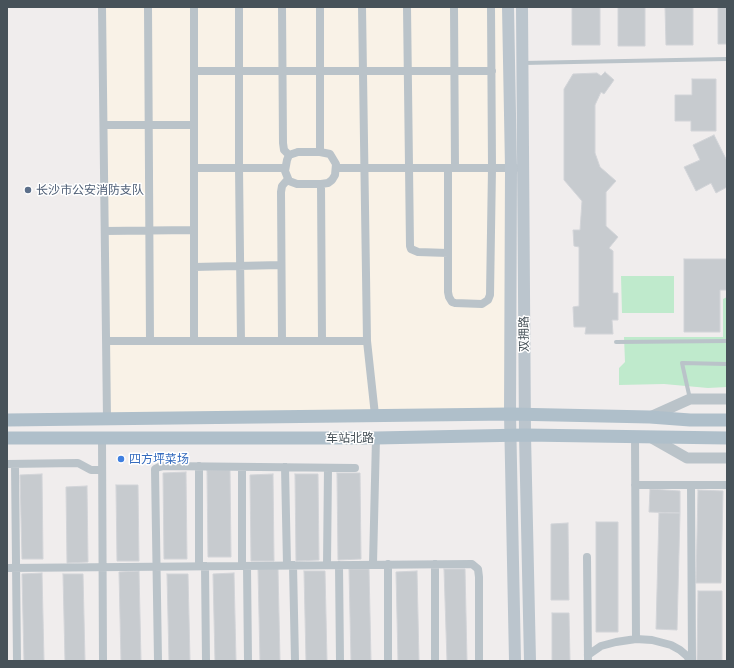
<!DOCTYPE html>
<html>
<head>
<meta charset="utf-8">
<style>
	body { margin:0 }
	#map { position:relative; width:734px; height:668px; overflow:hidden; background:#f0eded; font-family:Barlow,sans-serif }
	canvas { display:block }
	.frame { position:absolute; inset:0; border:8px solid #475259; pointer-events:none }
</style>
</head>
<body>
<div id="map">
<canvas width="734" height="668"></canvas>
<div class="frame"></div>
</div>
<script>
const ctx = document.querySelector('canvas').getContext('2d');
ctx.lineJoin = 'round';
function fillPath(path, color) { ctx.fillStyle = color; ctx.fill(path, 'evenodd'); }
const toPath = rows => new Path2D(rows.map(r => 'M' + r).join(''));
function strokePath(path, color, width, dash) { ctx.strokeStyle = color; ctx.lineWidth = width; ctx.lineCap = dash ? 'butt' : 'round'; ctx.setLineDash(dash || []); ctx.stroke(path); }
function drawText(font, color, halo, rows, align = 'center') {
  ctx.font = font + ' Barlow,"Noto Sans SC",sans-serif'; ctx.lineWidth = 3; ctx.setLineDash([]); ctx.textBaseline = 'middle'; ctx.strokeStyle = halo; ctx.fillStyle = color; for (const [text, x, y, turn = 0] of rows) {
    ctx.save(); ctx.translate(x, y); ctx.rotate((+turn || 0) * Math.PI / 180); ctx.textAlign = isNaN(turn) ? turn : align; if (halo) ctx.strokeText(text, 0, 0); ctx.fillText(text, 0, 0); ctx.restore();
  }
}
const commercial = toPath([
	[102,7,507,7,510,414,107,419]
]);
const green = toPath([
	[621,276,674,276,674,313,622,313],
	[727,297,727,387,708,388,664,384,619,385,619,368,625,362,624,337,723,337,723,299]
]);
const building = toPath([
	[572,7,600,7,600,45,572,45,572,7],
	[618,7,645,7,645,46,618,46,618,7],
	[665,7,693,7,693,45,666,45,665,7],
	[718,7,727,7,727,44,718,44,718,7],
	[605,72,614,80,604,94,601,92,595,105,595,153,600,167,616,181,606,192,606,226,618,237,609,248,613,251,613,293,618,293,618,320,612,320,613,334,585,334,586,327,574,327,573,307,579,306,579,247,574,246,573,230,580,230,582,201,564,180,564,89,573,74,597,73,601,76,605,72],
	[692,79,716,79,716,131,691,131,691,121,675,121,675,95,692,95,692,79],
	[714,135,727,161,727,187,716,193,711,183,696,191,684,167,700,160,693,145,714,135],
	[684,259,727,259,727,290,720,290,720,332,684,332,684,259],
	[207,470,230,470,231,557,208,557,207,470],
	[186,472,187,559,164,559,163,473,186,472],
	[337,473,360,473,361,559,338,560,337,473],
	[42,474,43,559,22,559,20,475,42,474],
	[273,474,274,561,251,561,250,475,273,474],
	[295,474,318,474,319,560,296,561,295,474],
	[116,485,138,485,139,561,117,561,116,485],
	[87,486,88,562,67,563,66,487,87,486],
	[650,489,680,491,680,513,649,512,650,489],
	[698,490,723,491,721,583,696,583,698,490],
	[659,513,680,513,677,630,656,629,659,513],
	[596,522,618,522,618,632,596,632,596,522],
	[568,523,569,600,551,600,551,524,568,523],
	[258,569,278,569,280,661,260,661,258,569],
	[349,569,369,569,371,661,351,661,349,569],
	[444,569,465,569,467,661,447,661,444,569],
	[139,571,141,661,121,661,119,572,139,571],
	[304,571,325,571,327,661,306,661,304,571],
	[417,571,419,661,398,661,396,572,417,571],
	[42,573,44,661,24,661,22,574,42,573],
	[234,573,236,661,215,661,213,574,234,573],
	[63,574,83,574,85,661,65,661,63,574],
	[167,574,188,574,190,661,169,661,167,574],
	[698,591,722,591,722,661,697,661,698,591],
	[552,613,569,613,570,661,552,661,552,613]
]);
const service = toPath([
	[523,63,727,59],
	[616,342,727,341],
	[690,399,682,363,727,364]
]);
const minor = toPath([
	[102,7,107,419],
	[148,7,150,341],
	[194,7,194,341],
	[239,7,239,168,241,341],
	[282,7,283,143,284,150,289,155],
	[320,7,320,152],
	[362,7,367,341,375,415],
	[407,7,410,246,411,249,418,252,448,253],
	[454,7,455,168],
	[194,71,492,71],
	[104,125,194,125],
	[298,152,320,152,330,154,336,164,335,175,332,180,328,183,321,184,297,184,289,181,285,171,287,160,289,155,298,152],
	[194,168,285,168],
	[337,168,516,168],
	[448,168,448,292,449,297,452,302,455,303,482,304,488,300,490,295,492,168,491,7],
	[321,184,322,341],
	[105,231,194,230],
	[194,267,281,265],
	[106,341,367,341],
	[282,341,281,192,282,186,288,179],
	[635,436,636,639],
	[102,438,103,661],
	[7,464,78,463,91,470,102,470],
	[15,464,17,661],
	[242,467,242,566],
	[285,467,287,565],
	[635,485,727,485],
	[691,485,692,661],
	[587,557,588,661],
	[373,564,376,438],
	[388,564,388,661],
	[435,564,435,661],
	[293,565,295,661],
	[327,565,328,468],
	[339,565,340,661],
	[199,566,199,466],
	[205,566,206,661],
	[247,566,248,661],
	[7,568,472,564,478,569,479,577,479,661],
	[588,655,601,646,616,642,636,639,652,640,671,645,680,650,687,656,690,661],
	[158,661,155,469,159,467,163,466,355,468]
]);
const tertiary = toPath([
	[650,417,690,399,727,399],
	[650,437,687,458,727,458]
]);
const secondary = toPath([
	[508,7,511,168,510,414,515,661],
	[522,7,525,435,530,661]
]);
const primary = toPath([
	[7,420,510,414,650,417,690,420,727,420],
	[7,438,376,438,525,435,727,438]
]);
const markers = [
	[28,190,4,"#5c6f8a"],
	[121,459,4,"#3f7fe0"]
];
const serviceNames = [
	["长沙市公安消防支队",36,190]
];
const streetNames = [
	["双拥路",524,334,-91],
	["车站北路",350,438]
];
const shopNames = [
	["四方坪菜场",129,459]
];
fillPath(commercial, '#f9f2e7');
fillPath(green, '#bfeacc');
fillPath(building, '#c7cbcf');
strokePath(building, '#d2d4d8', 1);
strokePath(service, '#bac3c9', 4);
strokePath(minor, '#bac3c9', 8);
strokePath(tertiary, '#bac3c9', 11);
strokePath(secondary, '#bbc5cd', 12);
strokePath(primary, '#afbfca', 13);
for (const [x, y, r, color] of markers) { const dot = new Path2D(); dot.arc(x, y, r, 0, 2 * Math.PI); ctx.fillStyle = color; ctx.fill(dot); strokePath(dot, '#fff', 1.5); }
drawText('12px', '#4e5e75', '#fff', serviceNames, 'left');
drawText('12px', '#475259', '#fff', streetNames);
drawText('12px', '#366cbe', '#fff', shopNames, 'left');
</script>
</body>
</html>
